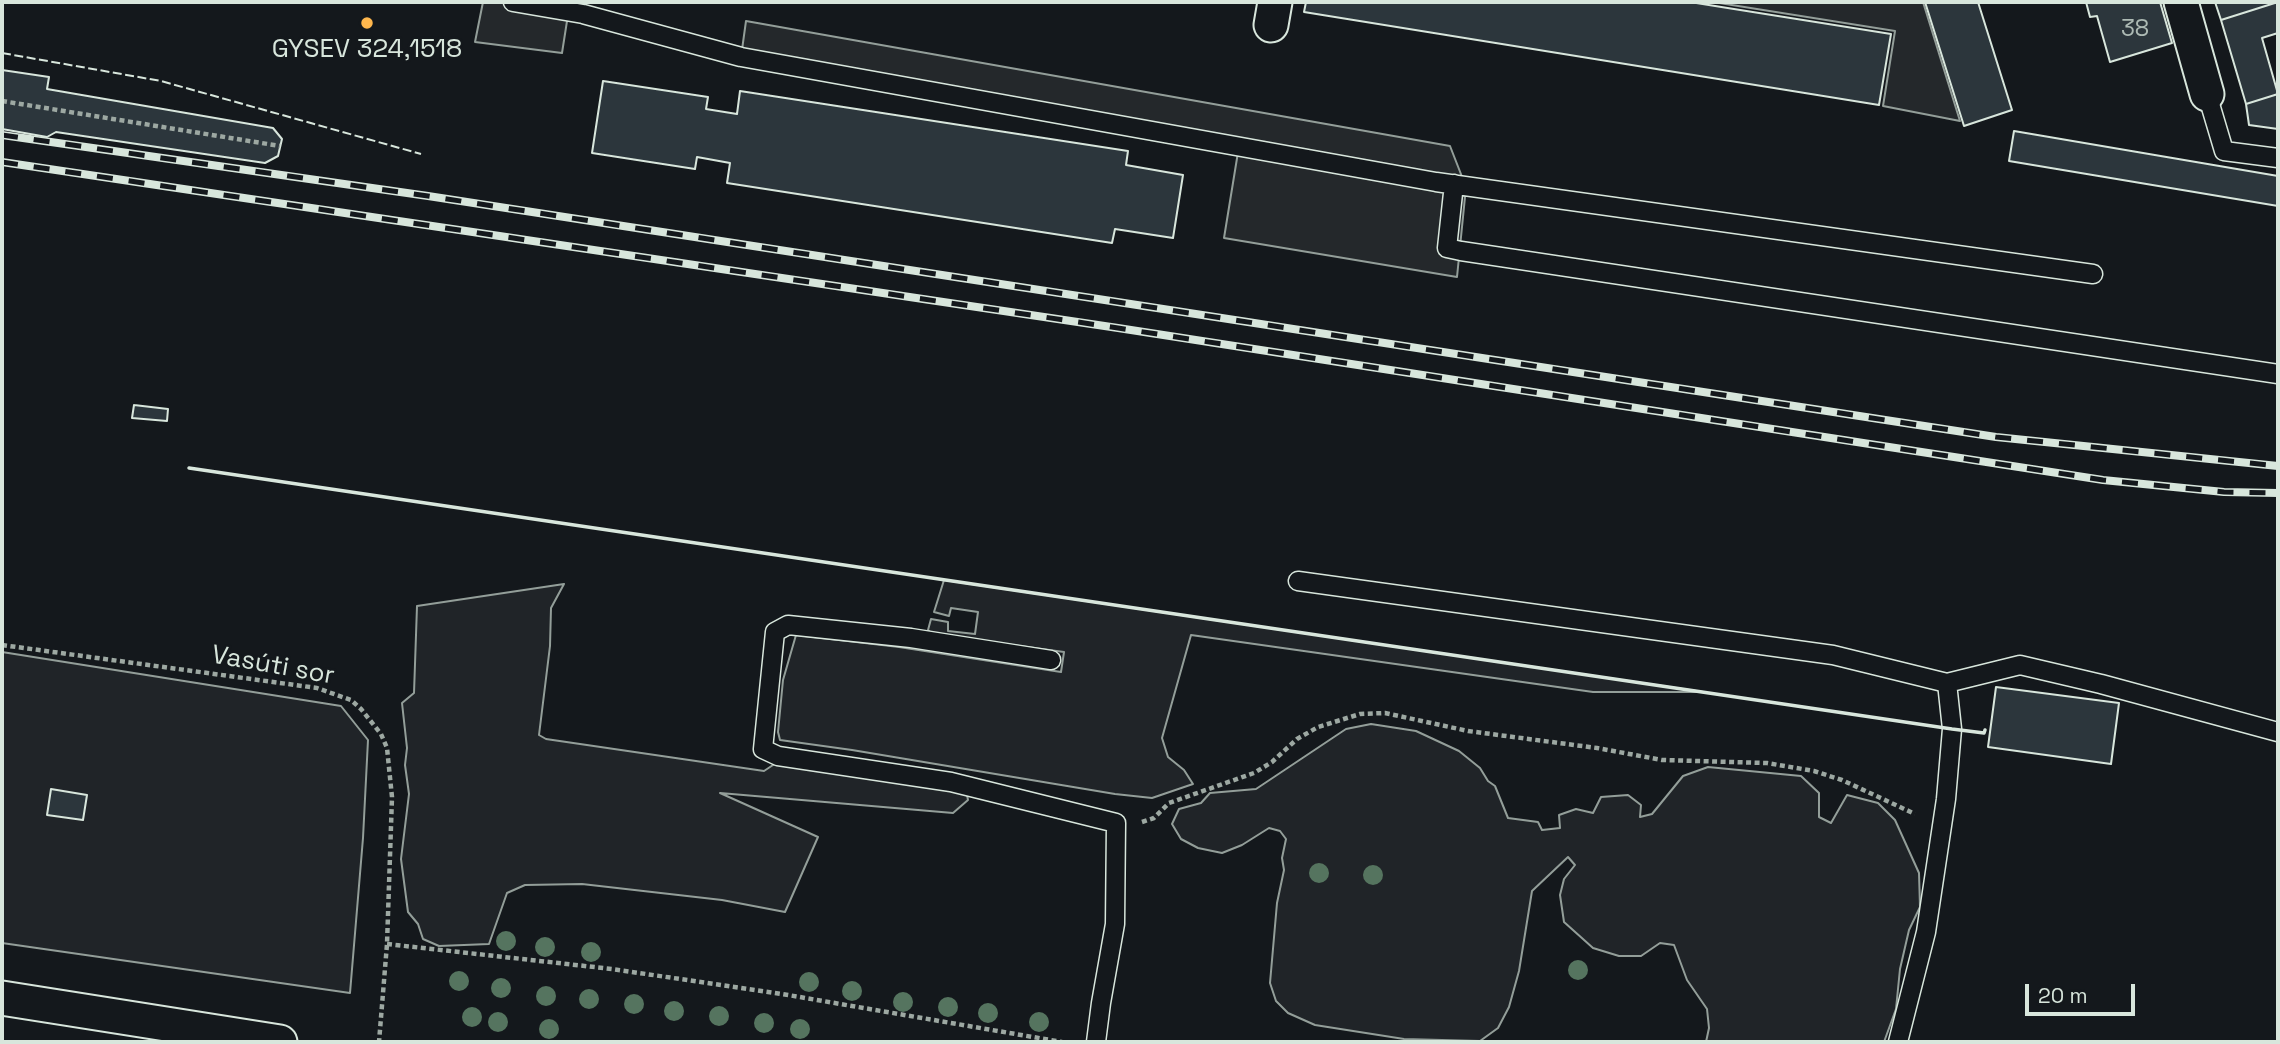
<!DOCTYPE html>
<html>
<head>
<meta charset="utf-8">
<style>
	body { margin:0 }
	#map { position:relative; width:2280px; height:1044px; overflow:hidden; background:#14181c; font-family:"Space Grotesk",sans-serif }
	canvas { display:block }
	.frame { position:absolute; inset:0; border:4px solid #d8e6dc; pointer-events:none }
	.scale { position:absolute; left:2025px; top:984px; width:110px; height:32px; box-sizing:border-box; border:4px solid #d8e6dc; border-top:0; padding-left:9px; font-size:21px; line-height:24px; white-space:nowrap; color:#d8e6dc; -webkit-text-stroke:5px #14181c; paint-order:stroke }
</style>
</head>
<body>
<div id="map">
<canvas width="2280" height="1044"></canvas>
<div class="frame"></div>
<div class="scale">20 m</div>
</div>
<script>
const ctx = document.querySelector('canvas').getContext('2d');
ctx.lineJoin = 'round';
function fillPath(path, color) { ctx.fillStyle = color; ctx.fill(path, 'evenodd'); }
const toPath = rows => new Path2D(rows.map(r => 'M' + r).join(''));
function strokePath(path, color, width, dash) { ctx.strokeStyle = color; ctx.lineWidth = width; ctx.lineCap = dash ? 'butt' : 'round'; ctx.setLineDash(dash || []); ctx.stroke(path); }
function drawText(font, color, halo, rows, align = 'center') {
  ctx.font = font + ' "Space Grotesk",sans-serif'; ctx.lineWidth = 5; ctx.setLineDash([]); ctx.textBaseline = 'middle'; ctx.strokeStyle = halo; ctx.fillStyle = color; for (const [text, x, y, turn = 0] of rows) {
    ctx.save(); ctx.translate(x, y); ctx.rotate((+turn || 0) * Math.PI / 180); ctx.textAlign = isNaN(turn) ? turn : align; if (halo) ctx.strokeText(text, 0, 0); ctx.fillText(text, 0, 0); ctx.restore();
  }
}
const green = toPath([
	[944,580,1703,692,1593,692,1191,635,1162,738,1168,757,1184,770,1193,784,1152,798,1115,794,852,750,780,740,778,732,783,680,796,635,899,647,1061,672,1064,652,932,634,928,630,931,619,948,622,948,631,975,634,978,612,951,608,949,616,934,612,944,580],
	[564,584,551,608,550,646,539,735,546,739,764,771,773,765,775,759,965,785,968,800,953,813,720,793,818,837,785,912,722,900,582,884,525,885,507,893,489,944,439,946,423,939,418,924,408,912,401,859,409,794,405,765,407,748,402,703,414,693,417,606,564,584],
	[2,652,341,706,368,740,363,838,350,993,2,943,2,652],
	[1371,724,1416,731,1459,751,1480,768,1488,781,1495,786,1508,818,1538,822,1542,830,1560,828,1559,815,1576,809,1593,813,1601,797,1628,795,1641,805,1640,817,1652,814,1683,776,1708,767,1801,776,1819,793,1819,817,1831,823,1847,795,1878,803,1895,820,1919,873,1920,907,1909,930,1900,969,1896,1009,1884,1042,1706,1042,1709,1028,1707,1009,1687,980,1674,945,1660,943,1641,956,1619,956,1593,948,1564,922,1560,895,1564,879,1575,865,1568,857,1532,891,1519,971,1509,1007,1498,1028,1480,1041,1404,1039,1315,1025,1288,1013,1276,1001,1270,983,1277,903,1284,870,1282,858,1286,839,1280,831,1269,828,1242,845,1222,853,1198,848,1181,839,1172,824,1179,809,1201,803,1210,793,1256,789,1346,729,1371,724]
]);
const parking = toPath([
	[483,2,570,2,562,53,475,42,483,2],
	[1713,2,1923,2,1960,121,1883,106,1895,31,1713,2],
	[746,21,1450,146,1466,187,1457,277,1224,238,1239,146,741,57,746,21]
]);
const building = toPath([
	[1306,2,1690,2,1891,34,1879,105,1304,12,1306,2],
	[1925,2,1978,2,2012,110,1964,126,1925,2],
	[2086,2,2160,2,2172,43,2110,62,2097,16,2090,17,2086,2],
	[2215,2,2278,2,2221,20,2215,2],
	[2278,2,2278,33,2262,38,2278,94,2246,104,2221,20,2278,2],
	[2,70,49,77,47,89,273,128,282,139,278,156,265,163,56,132,47,137,2,129,2,70],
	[603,81,708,97,706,109,737,114,740,91,1128,151,1126,165,1183,175,1173,238,1115,229,1112,243,727,183,730,163,697,157,695,169,592,153,603,81],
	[2278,94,2278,129,2249,125,2246,104,2278,94],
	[2014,131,2278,176,2278,206,2009,161,2014,131],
	[134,405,168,409,167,421,132,418,134,405],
	[1996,687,2119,703,2111,764,1988,747,1996,687],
	[51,789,87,795,83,820,47,815,51,789]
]);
const path = toPath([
	[2,101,280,146],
	[2,645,317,688,351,700,361,709,381,734,387,748,392,797,387,944,379,1042],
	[1142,822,1154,818,1169,803,1254,773,1272,762,1297,739,1318,727,1360,714,1385,713,1468,731,1597,748,1662,760,1767,763,1814,771,1842,780,1915,814],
	[387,944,612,969,782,994,1062,1042]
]);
const lane = toPath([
	[513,2,583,14,741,57,1436,182,2093,274],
	[2207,94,2224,151,2278,158],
	[1454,184,1447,248,1461,251,2278,374],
	[1298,581,1833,655,1947,683,1952,729,1946,799,1926,932,1898,1042],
	[1051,660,911,638,788,625,775,632,763,749,778,756,951,782,1116,823,1115,924,1101,1003,1096,1042],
	[1947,683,2020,665,2101,684,2278,732]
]);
const street = toPath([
	[2181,2,2207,94],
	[1271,25,1275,2],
	[2,998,280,1042]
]);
const rail = toPath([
	[2,135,428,196,1996,437,2278,466],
	[2,162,1118,328,2103,480,2224,492,2278,493]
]);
const fence = toPath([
	[2,53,161,81,421,154]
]);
const wall = toPath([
	[189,468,1952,729,1984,733,1985,730]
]);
const trees = [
	[1319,873],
	[1373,875],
	[506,941],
	[545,947],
	[591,952],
	[1578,970],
	[459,981],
	[809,982],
	[501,988],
	[852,991],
	[546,996],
	[589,999],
	[903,1002],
	[634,1004],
	[948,1007],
	[674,1011],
	[988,1013],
	[719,1016],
	[472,1017],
	[498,1022],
	[1039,1022],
	[764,1023],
	[549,1029],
	[800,1029]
];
const markers = [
	[367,23,7,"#ffb74d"]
];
const numberNames = [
	["38",2135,30]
];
const poiNames = [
	["GYSEV 324,1518",367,50]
];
const streetNames = [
	["Vasúti sor",273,666,10]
];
fillPath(green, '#202428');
strokePath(green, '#939e99', 2);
fillPath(parking, '#24282b');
strokePath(parking, '#939e99', 2);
fillPath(building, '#2c363c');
strokePath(building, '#d8e6dc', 2);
strokePath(lane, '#d8e6dc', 21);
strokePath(street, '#d8e6dc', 37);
strokePath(path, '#9da8a2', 4.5, [5, 3.5]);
strokePath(lane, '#14181c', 18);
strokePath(street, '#14181c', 33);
strokePath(rail, '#d8e6dc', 8);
strokePath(rail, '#14181c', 5, [16]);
strokePath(fence, '#d8e6dc', 2, [9, 3.5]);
strokePath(wall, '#d8e6dc', 3.5);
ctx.fillStyle = '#55745f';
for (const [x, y] of trees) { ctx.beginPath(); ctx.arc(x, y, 10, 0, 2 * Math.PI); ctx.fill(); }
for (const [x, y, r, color] of markers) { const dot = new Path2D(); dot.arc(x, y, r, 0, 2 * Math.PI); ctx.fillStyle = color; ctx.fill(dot); strokePath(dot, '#14181c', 2.5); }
drawText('23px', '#adbab4', null, numberNames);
drawText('26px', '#d8e6dc', '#14181c', poiNames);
drawText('26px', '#d8e6dc', '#14181c', streetNames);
</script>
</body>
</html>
